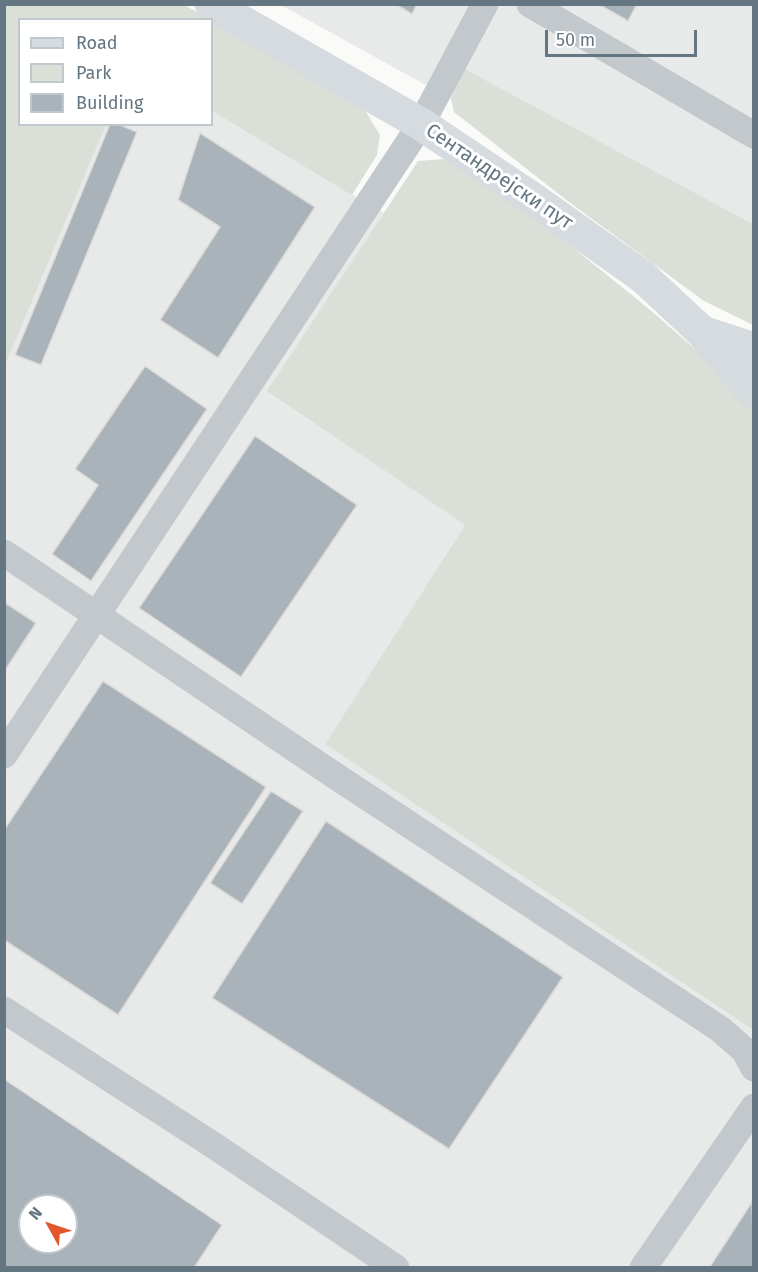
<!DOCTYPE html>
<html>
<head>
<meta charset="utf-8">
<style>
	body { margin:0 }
	#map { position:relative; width:758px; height:1272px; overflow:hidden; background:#fafaf8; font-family:"Fira Sans",sans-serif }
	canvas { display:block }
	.frame { position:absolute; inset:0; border:6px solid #657683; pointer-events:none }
	.legend { position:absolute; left:18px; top:18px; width:195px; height:108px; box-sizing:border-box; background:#fff; border:2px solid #c1c8cd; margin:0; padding:8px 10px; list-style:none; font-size:18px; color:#657683 }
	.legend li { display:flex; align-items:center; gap:12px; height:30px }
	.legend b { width:30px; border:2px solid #c1c8cd }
	.north { position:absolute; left:18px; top:1194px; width:60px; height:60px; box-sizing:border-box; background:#fff; border:2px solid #c1c8cd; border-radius:50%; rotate:310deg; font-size:16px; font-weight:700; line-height:24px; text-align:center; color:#657683 }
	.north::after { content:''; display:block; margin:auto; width:21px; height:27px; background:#e4572e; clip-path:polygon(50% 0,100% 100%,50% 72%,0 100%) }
	.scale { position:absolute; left:545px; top:30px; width:152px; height:27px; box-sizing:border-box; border:3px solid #657683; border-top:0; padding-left:8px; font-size:18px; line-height:21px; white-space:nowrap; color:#657683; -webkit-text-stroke:4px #fff; paint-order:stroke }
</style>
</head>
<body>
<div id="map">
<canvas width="758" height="1272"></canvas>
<div class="frame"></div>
<ul class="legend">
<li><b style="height:8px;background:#d6dbdf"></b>Road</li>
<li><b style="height:16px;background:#dadfd7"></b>Park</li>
<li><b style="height:16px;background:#aab3b9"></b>Building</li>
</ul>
<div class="north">N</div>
<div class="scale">50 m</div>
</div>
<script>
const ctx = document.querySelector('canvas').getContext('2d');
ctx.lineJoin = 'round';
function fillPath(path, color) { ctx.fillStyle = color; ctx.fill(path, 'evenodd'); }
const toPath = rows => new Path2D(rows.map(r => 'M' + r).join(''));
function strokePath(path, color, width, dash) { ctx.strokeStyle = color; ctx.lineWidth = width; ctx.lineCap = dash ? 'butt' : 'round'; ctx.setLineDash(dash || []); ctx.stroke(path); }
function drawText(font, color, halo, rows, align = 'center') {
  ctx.font = font + ' "Fira Sans",sans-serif'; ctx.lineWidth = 6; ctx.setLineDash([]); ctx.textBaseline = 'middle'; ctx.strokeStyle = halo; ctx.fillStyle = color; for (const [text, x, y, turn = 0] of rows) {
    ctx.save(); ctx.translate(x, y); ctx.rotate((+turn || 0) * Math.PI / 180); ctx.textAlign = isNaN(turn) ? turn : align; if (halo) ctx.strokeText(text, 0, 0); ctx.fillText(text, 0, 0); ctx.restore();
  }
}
const built = toPath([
	[281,5,753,5,753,224,463,68,451,99],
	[212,111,384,213,268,391,465,525,325,744,753,1030,753,1267,5,1268,5,366,106,125,212,124],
	[30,1206,66,1206,66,1242,30,1242]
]);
const green = toPath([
	[5,5,184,5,210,19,20,20,20,124,106,125,5,366],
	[212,20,363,107,380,135,377,155,352,195,212,111],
	[463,68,753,224,753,325,704,301,569,202,454,112,451,99],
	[446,159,493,183,649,309,702,355,753,411,753,1030,325,744,465,525,267,391,418,161]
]);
const building = toPath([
	[395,4,417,4,412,14,395,4],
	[598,4,637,4,628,21,598,4],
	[110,124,118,124,137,132,41,365,15,355,110,124],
	[200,133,315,207,218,358,160,320,220,227,178,200,200,133],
	[145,366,207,409,91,581,52,554,98,485,75,469,145,366],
	[255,436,357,505,241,677,139,608,255,436],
	[4,602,36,623,4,672,4,602],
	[103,681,266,787,118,1015,4,940,4,830,103,681],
	[271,791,303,811,242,904,210,883,271,791],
	[326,821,563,977,449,1149,212,998,326,821],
	[4,1079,222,1225,194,1268,4,1268,4,1079],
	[30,1206,66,1206,66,1242,30,1242,30,1206],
	[752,1202,754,1268,709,1268,752,1202]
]);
const minor = toPath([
	[530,4,754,135],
	[4,553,334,775,720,1029,744,1050,754,1068],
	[4,755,421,124,485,4],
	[4,1010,213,1145,396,1268],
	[643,1268,754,1107]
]);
const major = toPath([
	[211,4,421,124,533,199,643,277,702,332,754,393],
	[702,332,754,349]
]);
const streetNames = [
	["Сентандрејски пут",499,177,34]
];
fillPath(built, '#e8e9e9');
fillPath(green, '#dadfd7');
fillPath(building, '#aab3b9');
strokePath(building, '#dcdcda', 1.5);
strokePath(minor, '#c3c8cc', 27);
strokePath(major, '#d6dbdf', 33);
drawText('20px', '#657683', '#fff', streetNames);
</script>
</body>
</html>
